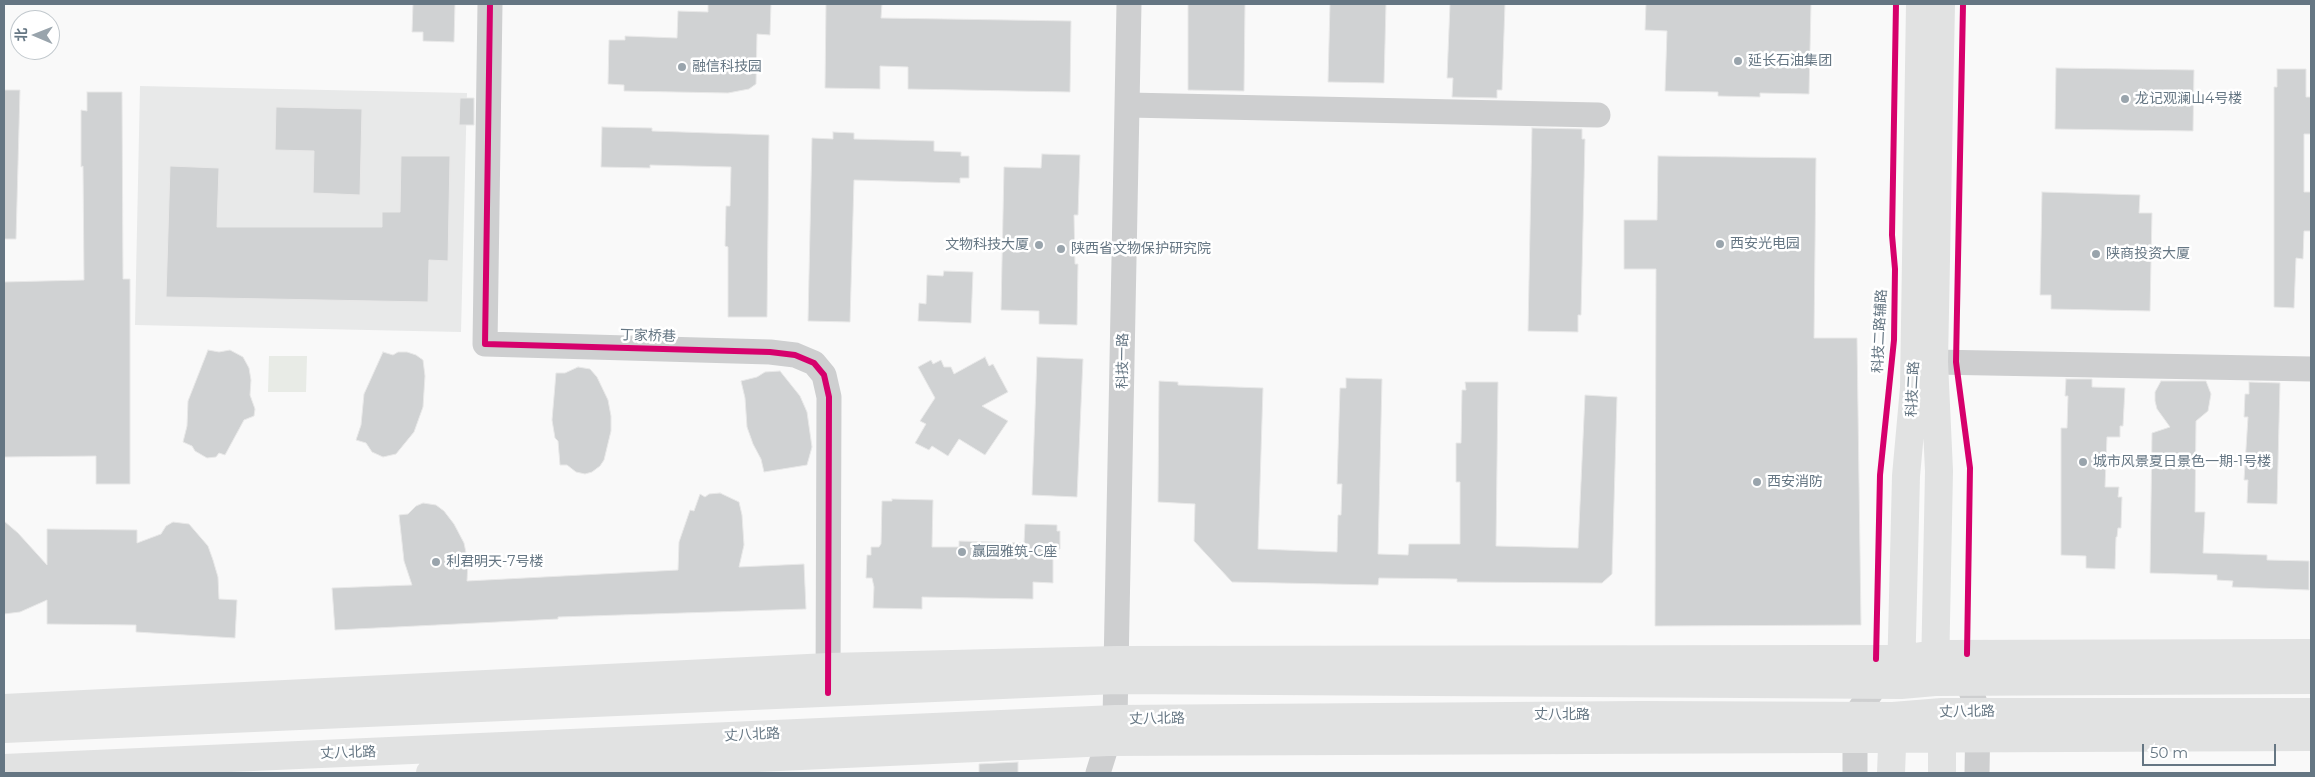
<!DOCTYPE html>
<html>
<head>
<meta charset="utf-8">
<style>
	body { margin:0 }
	#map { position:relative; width:2315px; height:777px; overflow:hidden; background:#f9f9f9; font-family:Montserrat,"Noto Sans SC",sans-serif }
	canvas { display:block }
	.frame { position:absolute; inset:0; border:5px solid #657683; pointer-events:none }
	.north { position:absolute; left:10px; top:10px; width:50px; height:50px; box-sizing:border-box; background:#fff; border:1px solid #c1c8cd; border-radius:50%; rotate:271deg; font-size:14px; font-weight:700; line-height:20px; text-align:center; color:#657683 }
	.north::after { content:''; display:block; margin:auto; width:18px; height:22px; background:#99a4ac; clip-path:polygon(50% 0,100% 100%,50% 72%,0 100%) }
	.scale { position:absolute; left:2142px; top:744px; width:134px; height:22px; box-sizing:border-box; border:2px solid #657683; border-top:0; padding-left:6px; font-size:15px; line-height:18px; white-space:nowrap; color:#657683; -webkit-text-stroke:4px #fff; paint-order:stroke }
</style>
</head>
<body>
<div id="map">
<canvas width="2315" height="777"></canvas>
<div class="frame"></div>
<div class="north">北</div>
<div class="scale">50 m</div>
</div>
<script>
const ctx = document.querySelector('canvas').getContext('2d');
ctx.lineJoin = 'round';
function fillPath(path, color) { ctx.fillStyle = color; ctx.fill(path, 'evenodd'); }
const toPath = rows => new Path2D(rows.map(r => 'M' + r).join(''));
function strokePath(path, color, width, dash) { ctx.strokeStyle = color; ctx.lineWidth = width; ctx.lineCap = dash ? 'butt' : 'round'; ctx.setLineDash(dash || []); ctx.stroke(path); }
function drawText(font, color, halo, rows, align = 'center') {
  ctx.font = font + ' Montserrat,"Noto Sans SC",sans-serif'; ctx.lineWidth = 5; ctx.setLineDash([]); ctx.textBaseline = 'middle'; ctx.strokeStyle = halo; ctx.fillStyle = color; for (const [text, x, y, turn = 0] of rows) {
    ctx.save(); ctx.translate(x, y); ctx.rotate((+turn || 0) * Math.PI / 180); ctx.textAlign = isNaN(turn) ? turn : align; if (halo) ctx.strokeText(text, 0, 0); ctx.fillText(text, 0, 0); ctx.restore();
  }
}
const built = toPath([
	[140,86,467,93,461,332,135,325]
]);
const green = toPath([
	[269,356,307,356,306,392,268,392]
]);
const building = toPath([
	[413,4,455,4,454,42,423,41,423,32,412,32,413,4],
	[708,4,771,4,770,35,757,34,756,84,749,89,728,93,624,91,624,85,608,84,609,40,625,40,625,36,677,38,678,11,708,12,708,4],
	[826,4,882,4,881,18,1071,21,1070,92,908,89,908,67,880,66,880,89,825,88,826,4],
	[1188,4,1245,4,1244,91,1188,90,1188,4],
	[1330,4,1386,4,1384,83,1328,82,1330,4],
	[1450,4,1505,4,1502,90,1497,90,1497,98,1452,97,1453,78,1447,78,1450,4],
	[1646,4,1811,4,1809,94,1760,93,1760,97,1718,96,1718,92,1665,91,1667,31,1645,30,1646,4],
	[2056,68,2194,70,2193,131,2055,129,2056,68],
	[2277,69,2306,69,2306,97,2311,97,2311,134,2304,134,2304,192,2311,192,2311,231,2304,231,2303,259,2296,258,2294,308,2274,307,2274,87,2277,87,2277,69],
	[4,90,20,90,16,239,4,239,4,90],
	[87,92,122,92,123,279,130,279,130,484,96,484,96,456,4,457,4,282,84,280,83,166,81,167,81,110,87,111,87,92],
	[460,98,474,98,474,125,459,125,460,98],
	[276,107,362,109,360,195,313,193,314,151,275,150,276,107],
	[602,127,652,128,652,131,769,135,767,317,728,317,728,247,725,246,726,206,730,206,731,167,650,165,650,168,601,167,602,127],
	[1532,128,1582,129,1582,139,1585,139,1581,315,1578,315,1578,332,1528,331,1532,128],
	[833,132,854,133,854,139,934,141,934,151,961,152,961,156,969,156,969,178,960,178,960,183,854,180,850,322,808,321,812,138,833,139,833,132],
	[1042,154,1080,155,1078,215,1074,215,1075,264,1078,264,1077,325,1039,324,1039,311,1001,310,1004,167,1041,168,1042,154],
	[401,156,450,156,448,261,429,260,428,302,166,297,170,166,219,168,217,227,382,227,382,212,400,212,401,156],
	[1658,156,1816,158,1814,338,1857,338,1861,625,1655,626,1656,269,1624,269,1624,220,1657,220,1658,156],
	[2042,192,2140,195,2139,213,2152,213,2150,311,2051,309,2051,295,2040,295,2042,192],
	[944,271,973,272,971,323,918,321,919,303,926,304,927,275,943,276,944,271],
	[208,350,219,352,230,350,243,357,249,368,251,380,250,395,255,409,254,416,244,420,225,455,219,453,216,457,207,458,195,451,192,446,183,442,187,426,188,401,208,350],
	[383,352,393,355,398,352,407,352,416,355,423,360,425,376,423,407,414,432,396,454,383,457,372,452,366,443,356,440,361,425,364,394,383,352],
	[985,357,989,366,993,364,1008,392,982,406,1008,421,985,455,959,439,948,456,932,446,929,450,915,443,926,424,920,421,935,398,918,367,931,360,933,364,941,360,944,367,951,367,954,374,985,357],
	[1037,357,1083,359,1077,497,1032,495,1037,357],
	[578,367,590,369,597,377,608,400,611,416,611,431,604,460,600,466,592,472,585,474,576,472,567,465,560,465,558,441,555,438,552,420,556,373,565,373,578,367],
	[780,371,800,396,807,412,812,447,807,465,764,472,761,459,753,444,747,427,745,398,741,381,757,377,765,372,780,371],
	[1346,378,1382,379,1378,554,1408,555,1409,544,1460,544,1460,482,1456,482,1456,443,1461,443,1462,390,1466,390,1465,382,1498,382,1496,546,1578,548,1585,395,1617,397,1612,574,1602,583,1457,582,1457,579,1379,578,1378,585,1232,582,1194,541,1195,504,1158,502,1159,381,1178,382,1178,385,1263,388,1258,549,1337,552,1338,515,1341,515,1342,484,1337,484,1340,388,1346,388,1346,378],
	[2066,379,2092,379,2092,387,2125,388,2123,426,2120,426,2120,437,2107,437,2105,487,2119,487,2118,497,2122,497,2121,528,2118,528,2117,537,2116,537,2115,569,2086,568,2086,556,2061,555,2061,428,2067,428,2068,396,2065,396,2066,379],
	[2161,381,2206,381,2211,394,2208,411,2196,421,2195,512,2205,512,2203,553,2267,555,2267,560,2309,561,2309,590,2232,587,2233,581,2217,580,2217,575,2150,573,2152,433,2170,427,2157,409,2155,401,2155,392,2161,381],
	[2249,382,2280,383,2277,504,2247,503,2248,480,2244,480,2248,417,2244,417,2245,394,2249,394,2249,382],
	[720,493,739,502,742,515,744,545,739,567,804,564,806,609,558,617,558,619,335,630,332,588,412,585,404,561,399,515,408,514,416,506,423,503,436,505,444,511,454,524,464,543,468,562,467,581,678,570,679,542,690,510,694,511,700,494,705,497,709,494,720,493],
	[892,499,933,500,932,547,959,547,959,541,1024,543,1025,524,1057,525,1057,531,1060,531,1060,549,1053,548,1053,583,1033,582,1033,599,922,597,922,609,873,608,874,587,872,578,866,578,867,555,871,555,871,547,879,547,881,544,882,501,892,501,892,499],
	[4,521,18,533,47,565,47,529,137,530,137,543,161,534,166,526,173,522,189,524,208,546,213,560,218,577,219,599,237,600,235,638,136,632,136,625,47,624,47,600,20,612,4,614,4,521],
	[1018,762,1018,773,979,773,979,764,1018,762]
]);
const minor = toPath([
	[490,4,485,344,770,352,795,355,814,363,824,375,829,397,828,688],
	[1128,105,1598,115],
	[1934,362,2311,369],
	[1967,663,1968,682,1978,712,1977,773],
	[1098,773,1115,719,1129,4],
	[1855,773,1855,716,1876,685,1876,666]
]);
const major = toPath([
	[1935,672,1939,471,1934,362,1941,4],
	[1901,677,1906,476,1914,388,1920,4],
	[4,708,828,667,1117,660,1835,659,1901,659,1935,654,2311,653],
	[4,729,1116,680,1901,685,1935,682,2311,680],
	[4,768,1115,719,1640,715,1893,716,1942,712,2311,712],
	[430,773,1108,742,2311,737],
	[1891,773,1893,721],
	[1942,773,1942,719]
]);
const cycleway = toPath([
	[490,4,485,344,770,352,795,355,814,363,824,375,829,397,828,693],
	[1963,4,1956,362,1970,468,1967,654],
	[1876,659,1880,475,1894,340,1895,269,1892,235,1896,4]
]);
const markers = [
	[1738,61,5,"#99a4ac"],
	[682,67,5,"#99a4ac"],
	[2125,99,5,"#99a4ac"],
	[1720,244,5,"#99a4ac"],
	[1039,245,5,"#99a4ac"],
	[1061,249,5,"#99a4ac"],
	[2096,254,5,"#99a4ac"],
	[2083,462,5,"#99a4ac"],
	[1757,482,5,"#99a4ac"],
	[962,552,5,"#99a4ac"],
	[436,562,5,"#99a4ac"]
];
const poiNames = [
	["延长石油集团",1748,61],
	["融信科技园",692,67],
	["龙记观澜山4号楼",2135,99],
	["西安光电园",1730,244],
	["文物科技大厦",1029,245,"right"],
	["陕西省文物保护研究院",1071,249],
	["陕商投资大厦",2106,254],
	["城市风景夏日景色一期-1号楼",2093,462],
	["西安消防",1767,482],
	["赢园雅筑-C座",972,552],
	["利君明天-7号楼",446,562]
];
const streetNames = [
	["科技二路辅路",1880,331,-87],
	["丁家桥巷",648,336,2],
	["科技一路",1123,361,-89],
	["科技二路",1913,389,-87],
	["丈八北路",1967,712,-1],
	["丈八北路",1562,715],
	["丈八北路",1157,719,-1],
	["丈八北路",752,735,-3],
	["丈八北路",348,753,-2]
];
fillPath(built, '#e8e9e9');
fillPath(green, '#e8ebe6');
fillPath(building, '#d0d2d3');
strokePath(building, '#e8e8e8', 1);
strokePath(minor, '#cecfd0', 25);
strokePath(major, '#e1e2e2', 28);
strokePath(cycleway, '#d6006c', 6);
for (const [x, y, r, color] of markers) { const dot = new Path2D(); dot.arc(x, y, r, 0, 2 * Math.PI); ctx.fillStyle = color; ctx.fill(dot); strokePath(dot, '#fff', 2); }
drawText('14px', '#657683', '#fff', poiNames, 'left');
drawText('14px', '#657683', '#fff', streetNames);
</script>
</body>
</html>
